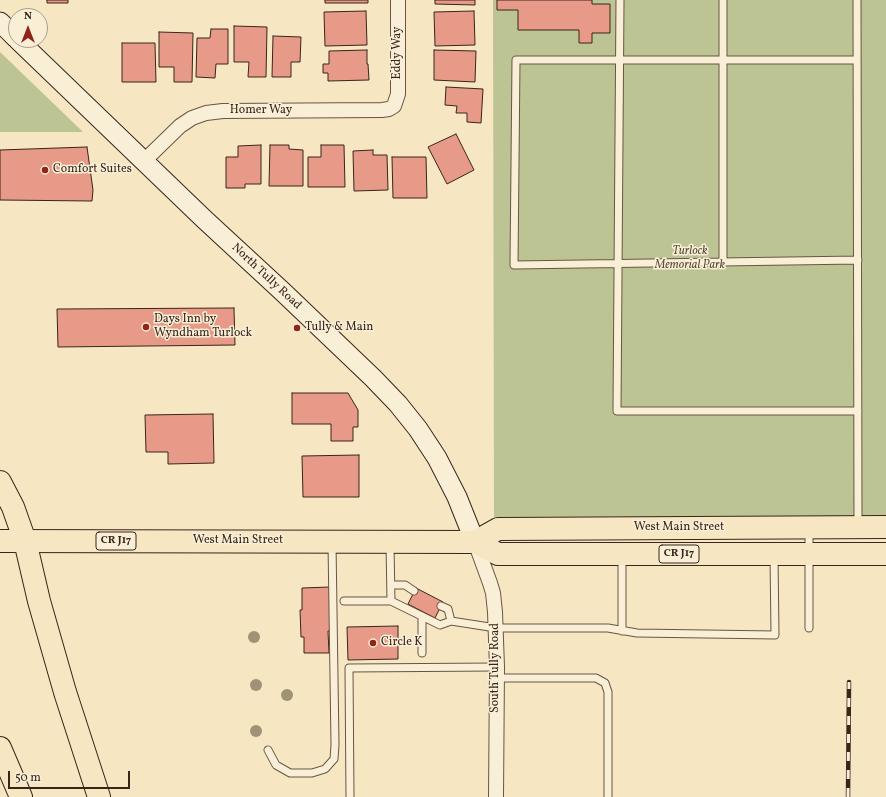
<!DOCTYPE html>
<html>
<head>
<meta charset="utf-8">
<style>
	body { margin:0 }
	#map { position:relative; width:886px; height:797px; overflow:hidden; background:#f6e6c2; font-family:Vollkorn,serif }
	canvas { display:block }
	.north { position:absolute; left:8px; top:8px; width:40px; height:40px; box-sizing:border-box; background:#f9efd7; border:1px solid #ac9e8c; border-radius:50%; rotate:0deg; font-size:11px; font-weight:700; line-height:16px; text-align:center; color:#38251b }
	.north::after { content:''; display:block; margin:auto; width:14px; height:18px; background:#8f2418; clip-path:polygon(50% 0,100% 100%,50% 72%,0 100%) }
	.scale { position:absolute; left:8px; top:771px; width:122px; height:18px; box-sizing:border-box; border:2px solid #38251b; border-top:0; padding-left:5px; font-size:12px; line-height:14px; white-space:nowrap; color:#38251b; -webkit-text-stroke:3px #f9efd7; paint-order:stroke }
</style>
</head>
<body>
<div id="map">
<canvas width="886" height="797"></canvas>
<div class="north">N</div>
<div class="scale">50 m</div>
</div>
<script>
const ctx = document.querySelector('canvas').getContext('2d');
ctx.lineJoin = 'round';
function fillPath(path, color) { ctx.fillStyle = color; ctx.fill(path, 'evenodd'); }
const toPath = rows => new Path2D(rows.map(r => 'M' + r).join(''));
function strokePath(path, color, width, dash) { ctx.strokeStyle = color; ctx.lineWidth = width; ctx.lineCap = dash ? 'butt' : 'round'; ctx.setLineDash(dash || []); ctx.stroke(path); }
function drawText(font, color, halo, rows, align = 'center') {
  ctx.font = font + ' Vollkorn,serif'; ctx.lineWidth = 3; ctx.setLineDash([]); ctx.textBaseline = 'middle'; ctx.strokeStyle = halo; ctx.fillStyle = color; for (const [text, x, y, turn = 0] of rows) {
    ctx.save(); ctx.translate(x, y); ctx.rotate((+turn || 0) * Math.PI / 180); ctx.textAlign = isNaN(turn) ? turn : align; if (halo) ctx.strokeText(text, 0, 0); ctx.fillText(text, 0, 0); ctx.restore();
  }
}
const green = toPath([
	[493,0,886,0,886,517,498,518,494,517],
	[0,52,83,132,0,132]
]);
const building = toPath([
	[47,0,68,0,68,3,47,3,47,0],
	[325,0,368,0,368,3,325,3,325,0],
	[435,0,475,0,475,5,435,4,435,0],
	[497,0,592,0,592,4,610,4,610,33,592,33,592,43,579,43,579,30,518,30,518,10,497,10,497,0],
	[366,11,367,45,325,46,324,12,366,11],
	[474,11,475,45,435,46,434,12,474,11],
	[234,26,267,27,266,77,248,77,249,62,234,62,234,26],
	[211,29,228,29,228,64,216,64,215,78,196,77,197,38,210,38,211,29],
	[159,32,193,33,192,82,174,82,174,67,159,67,159,32],
	[273,36,301,37,300,62,291,62,291,77,272,77,273,36],
	[122,43,155,43,156,82,122,82,122,43],
	[367,50,367,64,368,64,369,80,328,81,328,73,323,73,323,64,329,64,329,51,367,50],
	[434,50,476,51,475,82,434,80,434,50],
	[446,87,483,89,481,123,467,122,467,113,456,113,457,106,445,105,446,87],
	[456,134,474,170,447,184,428,147,456,134],
	[261,145,261,184,245,184,245,188,226,188,226,157,238,157,238,146,261,145],
	[270,145,289,145,289,149,303,150,303,186,269,186,270,145],
	[321,145,344,145,345,187,308,187,308,157,321,157,321,145],
	[87,147,93,190,92,201,0,200,0,150,87,147],
	[373,150,373,155,387,155,388,190,354,191,353,151,373,150],
	[392,157,426,157,427,198,393,198,392,157],
	[234,308,235,345,58,347,57,309,234,308],
	[292,393,348,393,358,410,358,427,353,427,353,441,331,441,331,424,292,424,292,393],
	[213,414,214,463,168,464,168,452,146,452,145,415,213,414],
	[359,455,359,497,303,497,302,456,359,455],
	[330,587,331,631,328,631,329,653,304,653,304,637,301,637,300,610,302,610,302,588,330,587],
	[416,588,443,602,435,618,408,604,416,588],
	[398,626,398,659,348,660,347,627,398,626]
]);
const lane = toPath([
	[620,0,617,411,858,411],
	[723,0,723,262],
	[857,0,858,526],
	[857,60,516,60,514,265,858,260],
	[809,529,809,628],
	[622,557,622,631],
	[391,585,405,585,414,591],
	[344,601,391,601,390,544],
	[391,601,440,625,451,621,496,628,608,628,637,633,775,635,774,556],
	[441,606,448,609,451,621],
	[422,653,422,616],
	[496,678,596,678,605,683,608,692,608,797],
	[268,750,276,765,290,773,312,773,325,769,334,759,335,745,332,543],
	[350,797,349,668,497,667]
]);
const street = toPath([
	[144,161,180,126,192,118,206,113,223,111,382,110,389,109,394,106,398,94,398,0],
	[475,542,490,583,493,593,495,612,497,667,496,797]
]);
const secondary = toPath([
	[0,22,16,38],
	[18,40,204,219,283,292,373,378,398,404,418,429,437,458,457,497,475,542]
]);
const primary = toPath([
	[0,541,475,542,498,554,886,554],
	[475,542,498,529,886,527]
]);
const highway = toPath([
	[0,482,13,507,25,541,39,601,65,692,99,797],
	[0,748,21,797]
]);
const rail = toPath([
	[848,797,849,682]
]);
const trees = [
	[254,637],
	[256,685],
	[287,695],
	[256,731]
];
const markers = [
	[45,170,4,"#8f2418"],
	[146,327,4,"#8f2418"],
	[297,328,4,"#8f2418"],
	[373,643,4,"#8f2418"]
];
const shields = [
	[116,541,40],
	[679,554,40]
];
const shieldNames = [
	["CR J17",116,541],
	["CR J17",679,554]
];
const streetNames = [
	["Eddy Way",398,53,-90],
	["Homer Way",261,111],
	["North Tully Road",266,277,43],
	["West Main Street",679,528],
	["West Main Street",238,541],
	["South Tully Road",496,668,-90]
];
const poiNames = [
	["Comfort Suites",53,170],
	["Days Inn by",154,320],
	["Wyndham Turlock",154,334],
	["Tully & Main",305,328],
	["Circle K",381,643]
];
const parkNames = [
	["Turlock",690,252],
	["Memorial Park",690,266]
];
fillPath(green, '#bdc493');
fillPath(building, '#e79a88');
strokePath(building, '#38251b', 1);
strokePath(lane, '#685545', 9);
strokePath(street, '#685545', 16);
strokePath(secondary, '#38251b', 21);
strokePath(primary, '#38251b', 24);
strokePath(highway, '#38251b', 24);
strokePath(lane, '#f9efd7', 7);
strokePath(street, '#f9efd7', 14);
strokePath(secondary, '#f9efd7', 19);
strokePath(primary, '#f6e6c2', 22);
strokePath(highway, '#f6e6c2', 22);
strokePath(rail, '#38251b', 4.5);
strokePath(rail, '#f9efd7', 3, [9]);
ctx.fillStyle = '#a09277';
for (const [x, y] of trees) { ctx.beginPath(); ctx.arc(x, y, 6, 0, 2 * Math.PI); ctx.fill(); }
for (const [x, y, r, color] of markers) { const dot = new Path2D(); dot.arc(x, y, r, 0, 2 * Math.PI); ctx.fillStyle = color; ctx.fill(dot); strokePath(dot, '#f9efd7', 1.5); }
for (const [x, y, w] of shields) { const box = new Path2D(); box.roundRect(x - w / 2, y - 9, w, 18, 3); ctx.fillStyle = '#f9efd7'; ctx.fill(box); strokePath(box, '#38251b', 1); }
drawText('bold 11px', '#38251b', null, shieldNames);
drawText('12px', '#38251b', '#f9efd7', streetNames);
drawText('12px', '#38251b', '#f9efd7', poiNames, 'left');
drawText('italic 12px', '#594d39', '#f9efd7', parkNames);
</script>
</body>
</html>
